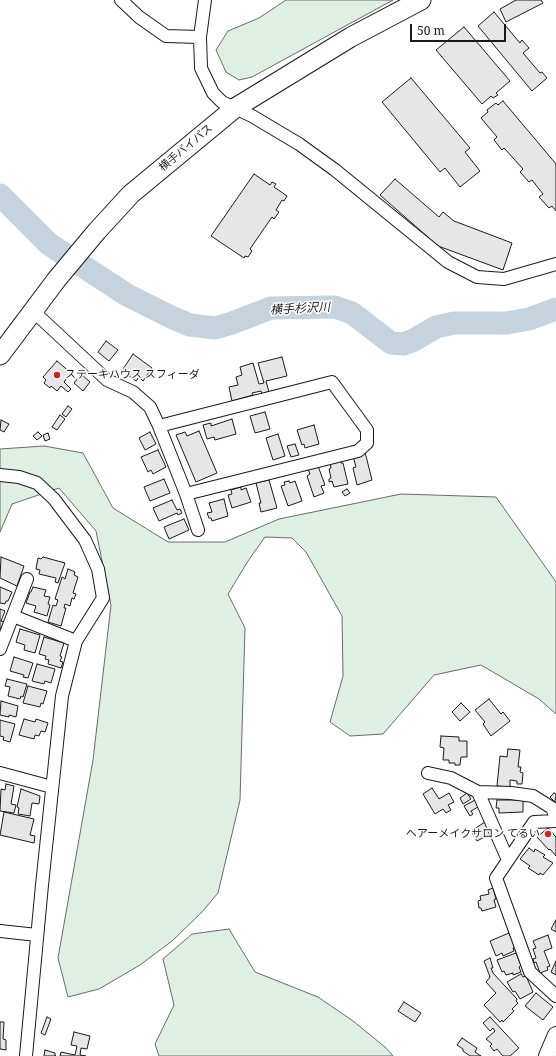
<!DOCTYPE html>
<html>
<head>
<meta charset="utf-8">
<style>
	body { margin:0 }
	#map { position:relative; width:556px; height:1056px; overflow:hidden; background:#fff; font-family:"Noto Serif",serif }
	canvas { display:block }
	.scale { position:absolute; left:410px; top:24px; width:96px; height:18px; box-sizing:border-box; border:2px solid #1a1a1a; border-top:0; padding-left:5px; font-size:12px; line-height:14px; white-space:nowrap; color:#1a1a1a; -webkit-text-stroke:3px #fff; paint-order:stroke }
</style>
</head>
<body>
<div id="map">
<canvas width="556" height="1056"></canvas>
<div class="scale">50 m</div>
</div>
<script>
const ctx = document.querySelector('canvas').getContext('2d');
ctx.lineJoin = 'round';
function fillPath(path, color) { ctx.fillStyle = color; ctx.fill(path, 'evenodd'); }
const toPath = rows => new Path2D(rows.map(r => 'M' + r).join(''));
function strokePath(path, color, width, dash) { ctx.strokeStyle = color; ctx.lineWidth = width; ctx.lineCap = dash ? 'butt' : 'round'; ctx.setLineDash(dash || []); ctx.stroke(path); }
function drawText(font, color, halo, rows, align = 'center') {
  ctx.font = font + ' "Noto Serif","Noto Sans JP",serif'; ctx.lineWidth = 3; ctx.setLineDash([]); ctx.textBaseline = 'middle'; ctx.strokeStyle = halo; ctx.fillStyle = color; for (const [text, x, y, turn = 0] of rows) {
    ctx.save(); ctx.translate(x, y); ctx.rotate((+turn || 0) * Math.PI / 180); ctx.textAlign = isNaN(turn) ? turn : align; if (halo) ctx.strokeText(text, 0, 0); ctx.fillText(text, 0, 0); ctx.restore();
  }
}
const green = toPath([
	[286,0,393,0,252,77,239,80,226,72,216,50,228,31,259,18,286,0],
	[44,446,83,453,113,508,168,542,225,542,279,519,401,494,496,497,556,582,556,714,539,699,481,665,434,675,383,734,350,736,330,722,343,676,342,616,306,552,292,538,265,537,248,561,228,594,245,628,240,800,218,893,201,913,172,941,140,965,99,989,68,997,58,958,93,760,111,605,96,531,59,488,12,504,0,532,0,449,44,446],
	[229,929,255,972,318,997,353,1021,385,1047,393,1056,159,1056,155,1044,174,1005,163,959,192,934,229,929]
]);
const river = toPath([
	[0,195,49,244,127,295,173,318,190,325,215,328,232,323,271,308,335,307,352,313,391,343,403,344,412,341,436,327,454,323,507,323,529,319,556,309]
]);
const building = toPath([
	[516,0,541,0,543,3,506,22,500,9,516,0],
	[494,12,520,43,522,40,529,48,523,53,540,73,542,72,547,78,532,91,478,26,494,12],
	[464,27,510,81,496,93,498,95,493,98,491,96,482,104,436,50,464,27],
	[411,78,470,148,465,152,480,171,460,187,445,168,440,172,382,102,411,78],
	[503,101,556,164,556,211,552,206,549,208,539,197,543,194,532,180,529,182,520,172,523,169,504,148,502,150,494,140,497,137,481,118,488,112,487,110,496,103,498,105,503,101],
	[254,174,270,185,272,182,276,184,274,187,287,196,284,201,282,200,276,210,279,212,274,219,272,217,250,249,252,251,248,257,245,256,244,258,211,236,254,174],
	[395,179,439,217,443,212,454,221,512,243,503,270,438,246,380,195,395,179],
	[106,341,118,350,109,361,98,352,106,341],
	[133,354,152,368,143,381,139,377,136,381,129,376,130,374,123,369,133,354],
	[282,357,287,376,266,381,269,392,262,394,261,391,252,393,253,395,232,401,229,387,238,385,236,377,242,375,240,367,253,363,259,384,264,383,258,363,282,357],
	[57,361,71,373,64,382,71,389,68,392,61,386,57,391,51,386,50,388,44,383,46,380,43,377,57,361],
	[81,374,90,382,83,391,74,383,81,374],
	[68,406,72,409,66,417,62,414,68,406],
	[265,412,270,429,255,433,250,416,265,412],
	[60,415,65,419,57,430,52,427,60,415],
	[232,419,236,434,215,440,214,437,207,439,203,425,211,423,211,426,232,419],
	[1,420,9,424,4,432,0,430,1,420],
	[314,425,319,444,305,448,304,444,302,445,297,430,314,425],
	[199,431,217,473,196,482,176,435,185,432,187,436,199,431],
	[38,432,42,436,37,440,33,436,38,432],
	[150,432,156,444,145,450,139,438,150,432],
	[48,433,50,439,45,441,43,435,48,433],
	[278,434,285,456,273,460,266,438,278,434],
	[295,444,299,455,291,457,287,446,295,444],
	[158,450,166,467,153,474,151,470,148,472,141,457,158,450],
	[365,452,372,480,357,485,353,468,356,467,353,456,365,452],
	[340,459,341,463,343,463,348,484,334,487,332,481,329,482,329,479,331,478,329,469,331,468,330,462,340,459],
	[318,466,325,485,321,486,324,493,314,497,307,476,310,474,308,469,318,466],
	[164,479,170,493,150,501,144,487,164,479],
	[269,480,277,508,261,512,259,503,261,503,256,483,269,480],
	[289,481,290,483,295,481,302,501,288,506,281,486,285,485,284,482,289,481],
	[241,487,241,490,246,488,251,502,232,508,228,495,232,494,231,490,241,487],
	[347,489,350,493,345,496,342,492,347,489],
	[224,499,228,516,212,521,211,518,209,518,207,513,212,512,209,503,224,499],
	[172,500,177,510,180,509,182,513,178,515,177,513,159,521,153,508,172,500],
	[184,519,189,530,169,539,164,527,184,519],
	[1,557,24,566,17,586,0,578,1,557],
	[43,557,65,563,58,583,55,582,56,578,39,574,40,570,36,569,38,558,41,559,43,557],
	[68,569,75,572,74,575,78,577,73,593,76,594,74,599,72,598,70,606,65,604,64,608,66,608,61,626,48,622,53,605,56,606,58,600,55,599,62,577,65,579,68,569],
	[0,587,12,592,8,601,6,601,5,604,0,603,0,587],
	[33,587,46,590,44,596,50,597,48,604,50,605,47,616,34,612,36,606,26,603,30,592,31,592,33,587],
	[0,609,5,611,1,621,4,622,0,631,0,609],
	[20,629,40,635,35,653,24,650,25,645,16,642,20,629],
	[44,637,64,643,60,656,62,657,60,661,63,662,61,668,48,664,49,660,45,659,46,656,39,654,44,637],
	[14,657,33,663,28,678,23,677,24,675,10,671,14,657],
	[37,664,55,669,51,683,45,681,44,684,32,681,37,664],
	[7,679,27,684,23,697,21,696,20,699,8,696,10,687,5,686,7,679],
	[28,686,47,691,43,704,41,703,40,707,23,703,28,686],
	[489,699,501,714,503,712,510,721,491,736,483,724,485,722,475,710,489,699],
	[1,701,18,706,16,717,9,715,9,717,0,715,1,701],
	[461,703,470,712,460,721,452,712,461,703],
	[24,719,35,722,36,719,48,723,45,732,41,731,39,736,35,735,34,739,19,735,24,719],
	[0,720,15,724,10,742,3,740,4,737,0,736,0,720],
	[441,736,459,737,459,741,467,741,467,757,461,757,460,765,455,765,455,763,449,763,449,760,443,760,444,748,440,747,441,736],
	[508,749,520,750,518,767,521,767,520,772,523,773,522,784,517,784,517,781,510,780,510,787,497,786,500,756,507,757,508,749],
	[6,784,14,786,11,804,16,805,14,813,0,811,1,789,5,790,6,784],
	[432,788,439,799,449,793,454,802,448,805,451,810,446,813,443,809,435,814,423,794,432,788],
	[21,789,40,796,39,804,32,803,30,816,18,814,19,808,17,807,21,789],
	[467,793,471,799,463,804,460,798,467,793],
	[554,793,556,794,555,802,550,797,554,793],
	[475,800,478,807,471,811,473,814,470,816,464,806,475,800],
	[497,800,523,800,523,812,499,813,499,808,496,808,497,800],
	[4,812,34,819,30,835,35,836,34,843,0,835,4,812],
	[485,822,490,834,477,841,471,831,485,822],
	[548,828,556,837,556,856,550,849,549,850,537,837,548,828],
	[529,848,534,852,535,849,545,855,543,857,553,863,543,875,540,873,539,875,528,868,530,866,520,859,529,848],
	[493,888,496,899,494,900,496,907,482,911,481,908,479,908,478,901,481,900,480,896,489,894,488,890,493,888],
	[556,920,556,932,551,929,556,920],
	[509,933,515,947,513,948,514,951,503,956,502,953,496,956,490,941,509,933],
	[548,935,552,948,544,951,550,966,547,967,548,970,540,973,536,962,534,963,533,959,536,958,533,949,536,948,533,941,548,935],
	[516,953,521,965,519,967,521,972,513,975,513,973,506,975,504,971,502,972,497,960,516,953],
	[490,958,493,968,491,968,493,973,517,999,516,1001,518,1003,512,1009,514,1011,503,1022,502,1020,500,1022,484,1005,496,993,486,982,490,977,484,961,490,958],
	[556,961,556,975,551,972,556,961],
	[521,974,523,977,526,976,533,992,520,999,515,991,513,992,507,982,521,974],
	[536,993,553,1007,543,1020,525,1006,536,993],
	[404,1002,421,1013,415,1022,398,1011,404,1002],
	[47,1017,51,1019,45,1035,41,1033,47,1017],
	[490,1017,519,1048,510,1056,503,1056,497,1049,494,1051,490,1046,492,1044,486,1039,495,1031,493,1028,490,1031,483,1023,490,1017],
	[0,1022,4,1022,3,1039,6,1040,6,1050,0,1049,0,1022],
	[74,1032,90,1036,87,1049,81,1048,80,1055,86,1056,60,1056,61,1052,75,1055,77,1046,71,1045,74,1032],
	[462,1038,477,1048,475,1052,481,1056,470,1056,463,1051,463,1049,457,1045,462,1038],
	[45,1050,55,1053,55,1056,56,1056,44,1056,45,1050]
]);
const minor = toPath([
	[121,0,139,17,166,36,200,37],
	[205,0,200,37,201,68,213,93,222,102,252,116,299,144,335,170,448,262,477,277,504,279,556,264],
	[33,311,107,380,133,392,150,407,159,426,332,382,367,430,367,443,358,451,186,494],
	[159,426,186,494,198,530],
	[0,475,19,477,37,483,54,499,85,540,98,569,103,598,76,641,62,696,42,885,26,1056],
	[13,616,76,641],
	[0,649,27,579],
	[0,773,52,787],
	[428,773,451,778,478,792,508,860],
	[478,792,511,793,533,796,552,808,556,818],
	[556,821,534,822,496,878,530,972,556,996],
	[0,931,37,935]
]);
const secondary = toPath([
	[547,1056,556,1035]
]);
const trunk = toPath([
	[0,355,57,279,97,231,131,194,235,108,351,37,421,0]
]);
const markers = [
	[57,375,4,"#c62828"],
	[548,834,4,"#c62828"]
];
const streetNames = [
	["横手バイパス",186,148,-40]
];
const poiNames = [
	["ステーキハウス スフィーダ",65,375],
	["ヘアーメイクサロン てるい",540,834,"right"]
];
const waterNames = [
	["横手杉沢川",300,309,-3]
];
fillPath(green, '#e0efe3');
strokePath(green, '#6a6a6a', 1);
strokePath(river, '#c6d2dc', 23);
fillPath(building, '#e6e6e6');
strokePath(building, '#1a1a1a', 1);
strokePath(minor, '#1a1a1a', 14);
strokePath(secondary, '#1a1a1a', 18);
strokePath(trunk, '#1a1a1a', 21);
strokePath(minor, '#fff', 12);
strokePath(secondary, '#fff', 16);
strokePath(trunk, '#fff', 19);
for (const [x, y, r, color] of markers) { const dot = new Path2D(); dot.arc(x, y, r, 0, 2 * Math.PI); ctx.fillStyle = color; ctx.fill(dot); strokePath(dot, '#fff', 1.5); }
drawText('11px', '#1a1a1a', '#fff', streetNames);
drawText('11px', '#1a1a1a', '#fff', poiNames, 'left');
drawText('italic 12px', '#1a1a1a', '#fff', waterNames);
</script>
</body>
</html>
